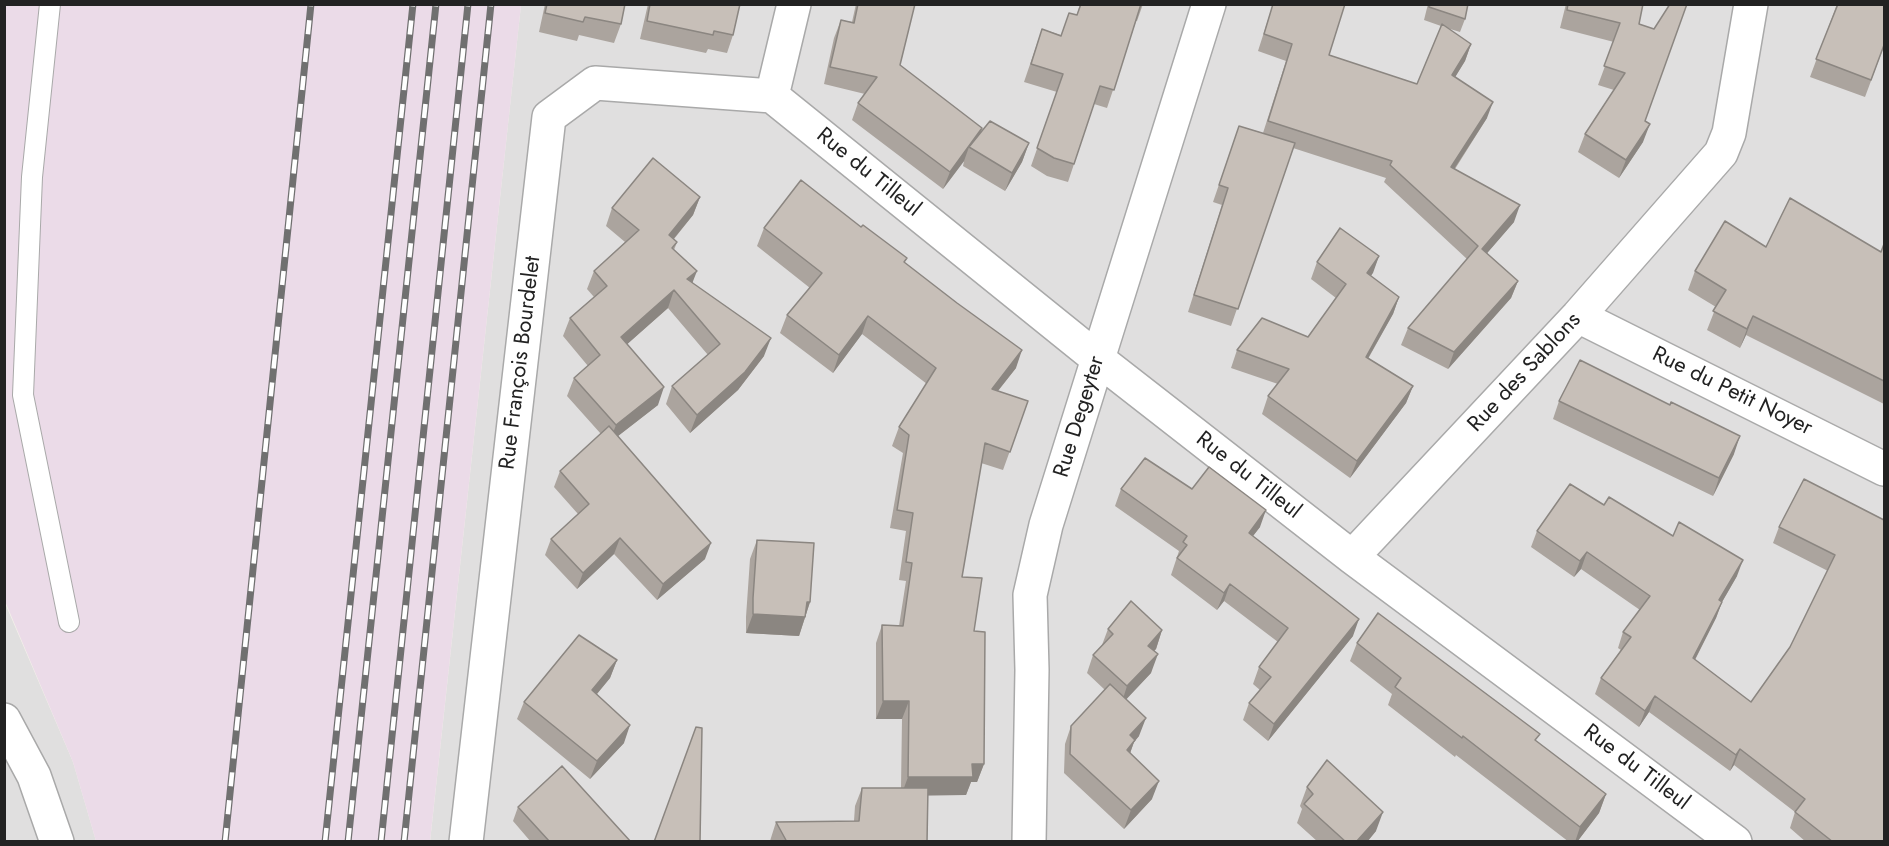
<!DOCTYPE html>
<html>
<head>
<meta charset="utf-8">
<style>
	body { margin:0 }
	#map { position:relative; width:1889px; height:846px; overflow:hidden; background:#f2efe9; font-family:Jost,sans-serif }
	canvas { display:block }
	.frame { position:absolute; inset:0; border:6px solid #222; pointer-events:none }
</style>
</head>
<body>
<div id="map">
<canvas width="1889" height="846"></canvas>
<div class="frame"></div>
</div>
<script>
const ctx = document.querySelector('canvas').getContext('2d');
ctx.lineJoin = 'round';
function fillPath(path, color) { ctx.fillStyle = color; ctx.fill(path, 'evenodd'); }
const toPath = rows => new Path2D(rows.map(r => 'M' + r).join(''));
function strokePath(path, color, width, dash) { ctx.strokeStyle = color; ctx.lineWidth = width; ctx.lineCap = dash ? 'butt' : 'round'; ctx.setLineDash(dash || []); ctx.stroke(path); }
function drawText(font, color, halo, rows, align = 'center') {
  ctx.font = font + ' Jost,sans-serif'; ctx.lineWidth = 6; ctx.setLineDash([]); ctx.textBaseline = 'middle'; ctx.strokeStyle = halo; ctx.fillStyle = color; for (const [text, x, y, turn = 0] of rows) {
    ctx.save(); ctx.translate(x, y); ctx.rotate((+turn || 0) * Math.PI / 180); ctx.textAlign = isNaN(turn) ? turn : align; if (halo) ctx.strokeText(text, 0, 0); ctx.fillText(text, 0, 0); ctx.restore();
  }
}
const residential = toPath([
	[521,5,1884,5,1884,841,430,842],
	[4,601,73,762,96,841,5,841]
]);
const industrial = toPath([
	[4,5,521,5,430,841,96,841,73,762,5,601]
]);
const service = toPath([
	[50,4,32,177,23,395,69,622]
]);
const minor = toPath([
	[772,96,1098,359,1352,557,1735,842],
	[772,96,794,4],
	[1578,316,1884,469],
	[1352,557,1578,316,1721,153,1729,133,1751,4],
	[4,720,34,776,57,842],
	[466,842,549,117,595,83,772,96],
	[1029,842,1032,670,1030,595,1046,525,1209,4]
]);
const rail = toPath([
	[225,842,311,4],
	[325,842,413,4],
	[348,842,436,4],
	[381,842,468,4],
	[404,842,491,4]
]);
const wall = toPath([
	[545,4,625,4,621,24,614,43,579,35,577,41,539,32],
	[648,4,740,4,733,35,727,53,708,49,706,53,640,39],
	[856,4,915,4,900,65,980,133,1029,143,1022,162,1005,191,963,166,964,161,943,189,852,120,858,103,865,94,824,84,834,38,841,20,852,22],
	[1080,4,1143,4,1137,21,1136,21,1107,108,1094,104,1068,182,1047,176,1031,166,1057,92,1024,82,1042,29,1061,35,1077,15],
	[1273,4,1345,4,1329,55,1417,84,1441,26,1424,20,1428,4,1468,4,1465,19,1460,32,1447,28,1471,44,1465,61,1455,77,1487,118,1455,169,1514,222,1487,253,1518,281,1511,298,1448,369,1401,345,1408,328,1467,259,1384,182,1386,178,1293,148,1231,326,1188,312,1222,205,1213,202,1239,126,1263,133,1286,61,1258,51],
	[1566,4,1643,4,1639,24,1645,121,1643,142,1619,178,1578,152,1585,134,1614,90,1598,85,1614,42,1560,28],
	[1837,4,1884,4,1884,46,1865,97,1810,77],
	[700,197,693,215,674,239,677,242,674,250,692,282,764,356,738,390,690,433,666,404,672,386,708,355,668,308,627,344,658,405,618,436,705,559,657,600,614,554,577,589,545,555,551,539,578,514,554,487,560,471,601,434,567,396,574,378,588,366,563,336,570,318,594,297,587,289,594,271,625,242,606,226,612,208],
	[764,228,905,263,1016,368,998,391,1028,401,1003,470,981,463,962,577,974,631,984,764,977,782,971,782,966,795,928,795,927,842,770,842,770,841,776,822,854,821,855,806,862,788,901,788,902,719,876,719,876,643,882,625,899,626,906,581,899,580,906,531,890,528,903,453,892,446,899,427,927,384,862,334,833,373,780,333,787,315,810,288,757,246],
	[1884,244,1884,404,1746,335,1740,348,1707,330,1716,307,1688,290,1695,271,1766,247,1881,252],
	[1379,256,1371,276,1399,297,1393,314,1368,359,1413,386,1406,403,1350,478,1262,414,1268,396,1278,384,1231,368,1237,350,1308,337,1336,298,1311,279,1317,262],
	[1559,401,1734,454,1713,496,1553,419],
	[1121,489,1192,489,1260,527,1253,536,1353,636,1268,741,1243,720,1249,703,1260,690,1253,684,1259,667,1278,642,1224,601,1217,610,1171,575,1179,551,1115,506],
	[1604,505,1737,576,1722,602,1716,618,1695,660,1751,702,1790,647,1828,571,1773,543,1779,527,1884,520,1884,842,1806,842,1790,828,1795,812,1734,765,1730,771,1649,712,1639,727,1595,694,1601,678,1621,650,1618,648,1623,632,1640,610,1581,569,1574,577,1531,547,1537,531],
	[757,540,810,602,799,636,746,633,746,617,750,559],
	[1108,629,1162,630,1156,649,1154,651,1151,673,1126,699,1139,736,1134,742,1130,753,1152,799,1124,829,1064,773,1065,744,1071,726,1105,690,1087,673,1093,655,1102,645],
	[1357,643,1537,742,1606,794,1599,813,1577,842,1569,842,1456,755,1455,757,1388,705,1392,694,1350,661],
	[617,660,610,678,597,694,624,743,590,779,517,719,524,702],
	[1307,787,1376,831,1367,842,1318,842,1297,823,1302,809,1300,806],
	[518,807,631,842,531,842,513,821]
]);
const shadedWall = toPath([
	[1471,44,1465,61,1446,92,1452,75],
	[1493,102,1487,118,1445,183,1451,167],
	[1650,124,1643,142,1619,178,1626,160],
	[982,128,976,145,969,147,964,161,943,189,950,172],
	[1029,143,1022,162,1005,191,1012,173],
	[700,197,693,215,662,253,669,235],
	[1520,205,1514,222,1476,266,1482,249],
	[1379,256,1373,273,1360,290,1367,273],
	[697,271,690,289,687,279],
	[1518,281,1511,298,1448,369,1454,352],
	[674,290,668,308,615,355,621,337],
	[1399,297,1393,314,1359,374,1366,357],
	[868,316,862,334,833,373,839,355],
	[1753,316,1746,335,1740,348,1747,329],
	[771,338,764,356,738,390,690,433,697,415],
	[1022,350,1016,368,985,407,992,389],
	[1413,386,1406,403,1350,478,1357,461],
	[664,387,658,405,609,443,616,425],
	[1740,436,1734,454,1713,496,1719,478],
	[1266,510,1260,527,1242,550,1249,533],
	[620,538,614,554,577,589,583,573],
	[711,543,705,559,657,600,663,584],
	[1587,552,1581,569,1574,577,1580,561],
	[1743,560,1737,576,1722,602,1716,618,1687,675,1693,658,1719,600],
	[1230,584,1224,601,1217,610,1224,593],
	[807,602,810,602,799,636,746,633,753,614],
	[1359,619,1353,636,1268,741,1274,724],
	[1162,630,1156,649,1141,664,1148,646],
	[1158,654,1151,673,1121,705,1127,686],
	[617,660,610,678,586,707,592,690],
	[1655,696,1649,712,1639,727,1645,711],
	[883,701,909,701,902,719,876,719],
	[1146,718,1139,736,1134,742,1128,759,1120,769,1130,735],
	[630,725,624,743,590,779,597,761],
	[1740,749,1734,765,1730,771,1736,755],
	[972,764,984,764,977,782,971,782,966,795,901,796,908,777],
	[1159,781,1152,799,1124,829,1131,810],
	[1606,794,1599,813,1577,842,1575,842,1580,827],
	[1383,812,1376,831,1367,842,1356,842]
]);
const building = toPath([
	[547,4,625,4,621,24,585,17,583,22,545,13,547,4],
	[650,4,740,4,733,35,714,31,713,35,647,21,650,4],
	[858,4,915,4,900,65,982,128,950,172,858,103,877,77,830,67,841,20,854,23,858,4],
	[1081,4,1141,4,1114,90,1100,86,1074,164,1054,158,1037,148,1063,74,1031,64,1042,29,1061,36,1069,13,1077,15,1081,4],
	[1273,4,1345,4,1329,55,1417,84,1442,24,1471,44,1452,75,1493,102,1451,167,1520,205,1482,249,1518,281,1454,352,1408,328,1478,246,1390,165,1392,161,1268,121,1292,44,1264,34,1273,4],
	[1429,4,1468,4,1465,19,1429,7,1429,4],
	[1568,4,1643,4,1639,24,1654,29,1670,4,1687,4,1645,121,1650,124,1626,160,1585,134,1625,73,1604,66,1620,23,1567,10,1568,4],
	[1838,4,1884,4,1884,45,1871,80,1816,59,1838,4],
	[990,121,1029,143,1012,173,969,147,990,121],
	[1239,126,1295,143,1238,309,1194,295,1228,188,1219,185,1239,126],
	[653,158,700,197,669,235,677,242,672,248,697,271,687,279,771,338,745,372,697,415,672,386,720,344,674,290,621,337,664,387,616,425,574,378,600,355,570,318,607,286,594,271,639,230,612,208,653,158],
	[801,180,861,227,863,225,907,258,904,262,957,303,1022,350,992,389,1028,401,1010,452,985,443,962,577,982,578,974,631,985,632,984,764,972,764,973,777,908,777,909,701,883,701,882,625,903,626,912,563,906,562,913,513,897,510,909,435,899,427,936,368,868,316,839,355,787,315,822,273,764,228,801,180],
	[1790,198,1881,252,1884,244,1884,381,1753,316,1747,329,1713,311,1726,290,1695,271,1725,221,1766,247,1790,198],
	[1340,228,1379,256,1367,273,1399,297,1366,357,1413,386,1357,461,1268,396,1289,369,1237,350,1262,318,1308,337,1346,284,1317,262,1340,228],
	[1580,360,1670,405,1671,402,1740,436,1719,478,1559,401,1580,360],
	[609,426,711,543,663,584,620,538,583,573,551,539,589,504,560,471,609,426],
	[1145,458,1192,489,1209,467,1266,510,1249,533,1359,619,1274,724,1249,703,1271,677,1259,667,1288,628,1230,584,1224,593,1177,558,1187,545,1183,542,1187,536,1121,489,1145,458],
	[1804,479,1884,520,1884,842,1833,842,1795,812,1805,799,1740,749,1736,755,1655,696,1645,711,1601,678,1631,637,1623,632,1650,596,1587,552,1580,561,1537,531,1570,484,1604,505,1609,497,1673,536,1679,522,1743,560,1719,600,1722,602,1693,658,1751,702,1790,647,1835,555,1779,527,1804,479],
	[757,540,814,543,810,602,807,602,805,617,753,614,753,598,757,540],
	[1131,601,1162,630,1148,646,1158,654,1127,686,1093,655,1113,634,1108,629,1131,601],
	[1378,613,1540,734,1535,740,1606,794,1580,827,1463,736,1462,738,1395,687,1401,678,1357,643,1378,613],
	[579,635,617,660,592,690,630,725,597,761,524,702,579,635],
	[1110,684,1146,718,1130,735,1135,740,1127,750,1159,781,1131,810,1070,754,1071,726,1110,684],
	[696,727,702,728,700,842,654,842,696,727],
	[1327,760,1383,812,1356,842,1346,842,1304,804,1313,794,1307,787,1327,760],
	[562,766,631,842,550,842,518,807,562,766],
	[862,788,928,788,927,842,787,842,776,822,859,821,862,788]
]);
const streetNames = [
	["Rue du Tilleul",868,173,39],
	["Rue François Bourdelet",521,363,-83],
	["Rue des Sablons",1525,373,-47],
	["Rue du Petit Noyer",1732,392,26],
	["Rue Degeyter",1080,417,-73],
	["Rue du Tilleul",1248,476,38],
	["Rue du Tilleul",1636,768,37]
];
fillPath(residential, '#e0dfdf');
fillPath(industrial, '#ebdbe8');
strokePath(service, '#a9a9a9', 22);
strokePath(minor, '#a9a9a9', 36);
strokePath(service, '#fff', 20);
strokePath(minor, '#fff', 33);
strokePath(rail, '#707070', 7);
strokePath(rail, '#fff', 4.5, [14]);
fillPath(wall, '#aba49e');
fillPath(shadedWall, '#8b8681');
fillPath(building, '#c7bfb8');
strokePath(building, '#8b8681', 1.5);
drawText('22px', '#222', '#fff', streetNames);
</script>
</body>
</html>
